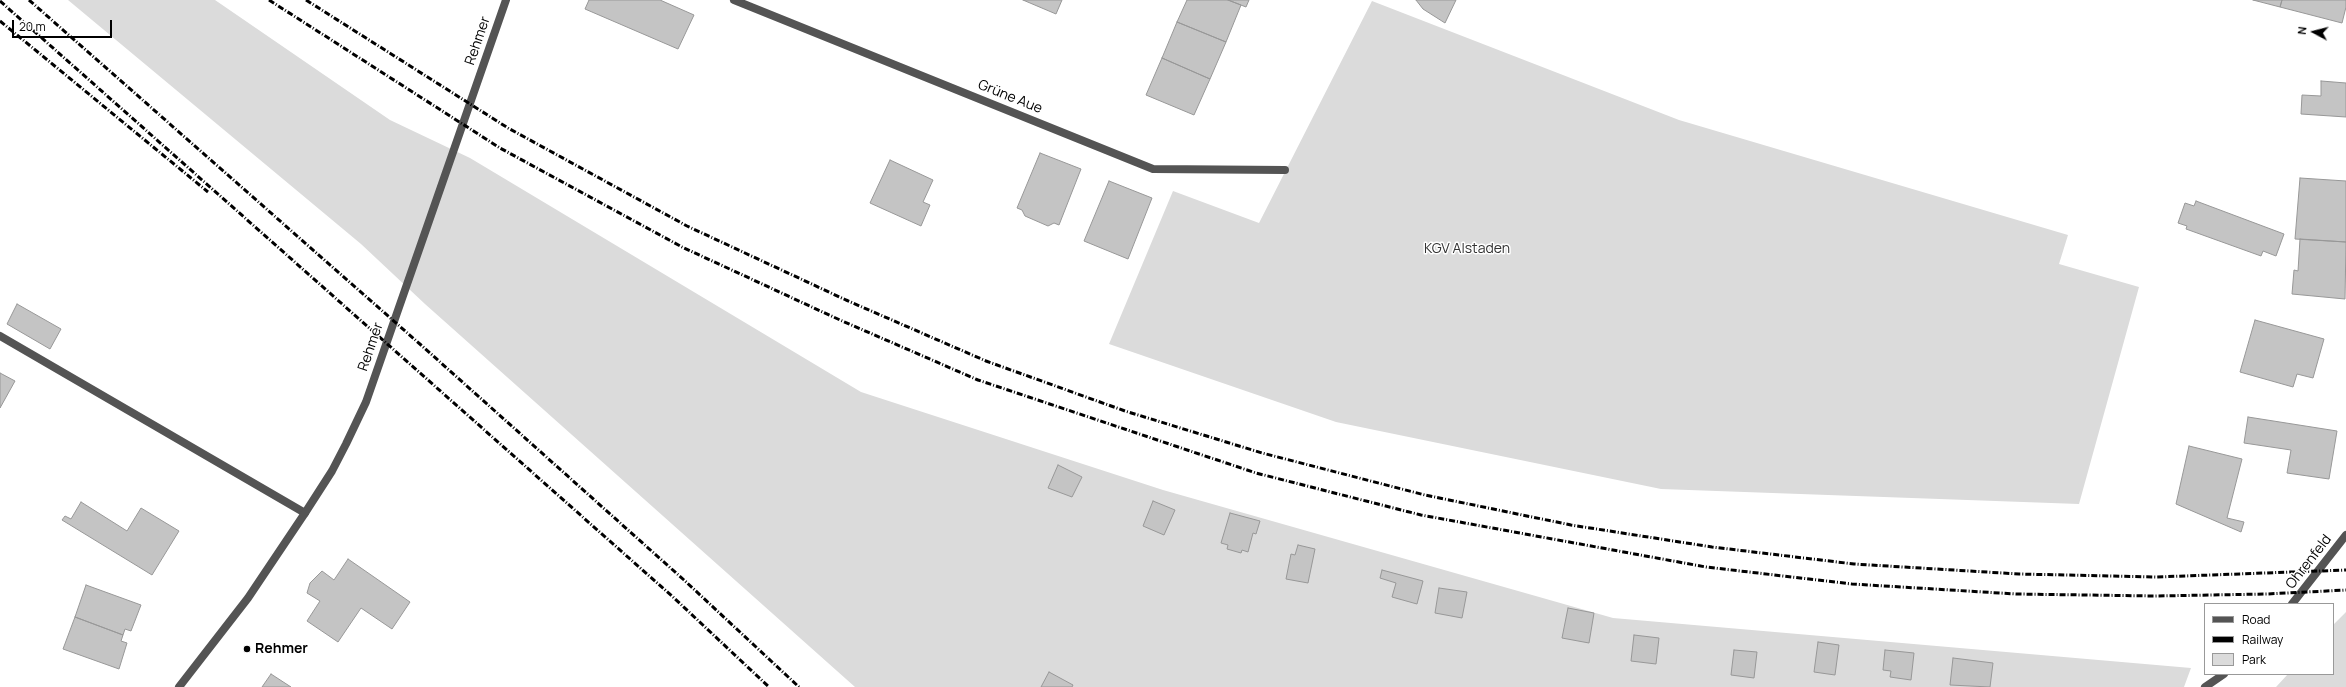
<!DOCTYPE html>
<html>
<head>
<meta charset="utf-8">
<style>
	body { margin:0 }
	#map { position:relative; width:2346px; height:687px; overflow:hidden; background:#fff; font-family:Manrope,sans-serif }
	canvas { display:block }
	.legend { position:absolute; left:2204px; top:603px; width:130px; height:72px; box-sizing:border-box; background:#fff; border:1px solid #999; margin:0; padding:5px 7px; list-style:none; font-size:12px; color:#000 }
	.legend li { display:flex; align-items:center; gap:8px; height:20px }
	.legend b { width:20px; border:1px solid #999 }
	.north { position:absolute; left:2294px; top:12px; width:40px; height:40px; -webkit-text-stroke:3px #fff; paint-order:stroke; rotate:277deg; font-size:11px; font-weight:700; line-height:16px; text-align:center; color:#000 }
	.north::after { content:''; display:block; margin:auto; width:14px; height:18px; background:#000; clip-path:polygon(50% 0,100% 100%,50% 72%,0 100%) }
	.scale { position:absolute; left:12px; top:20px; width:100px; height:18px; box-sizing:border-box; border:2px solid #000; border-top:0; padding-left:5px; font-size:12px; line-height:14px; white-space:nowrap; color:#000; -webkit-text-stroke:3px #fff; paint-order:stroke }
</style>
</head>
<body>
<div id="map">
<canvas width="2346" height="687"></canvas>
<ul class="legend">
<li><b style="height:5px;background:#545454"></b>Road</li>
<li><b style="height:5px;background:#000"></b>Railway</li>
<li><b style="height:11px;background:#dbdbdb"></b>Park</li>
</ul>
<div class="north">N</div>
<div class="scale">20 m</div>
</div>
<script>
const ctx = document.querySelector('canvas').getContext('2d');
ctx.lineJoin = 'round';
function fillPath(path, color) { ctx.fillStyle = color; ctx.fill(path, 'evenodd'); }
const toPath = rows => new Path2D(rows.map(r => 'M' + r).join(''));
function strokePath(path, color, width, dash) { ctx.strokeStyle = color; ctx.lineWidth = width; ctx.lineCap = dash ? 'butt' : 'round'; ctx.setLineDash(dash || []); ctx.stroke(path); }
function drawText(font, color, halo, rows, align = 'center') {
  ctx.font = font + ' Manrope,sans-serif'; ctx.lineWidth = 3; ctx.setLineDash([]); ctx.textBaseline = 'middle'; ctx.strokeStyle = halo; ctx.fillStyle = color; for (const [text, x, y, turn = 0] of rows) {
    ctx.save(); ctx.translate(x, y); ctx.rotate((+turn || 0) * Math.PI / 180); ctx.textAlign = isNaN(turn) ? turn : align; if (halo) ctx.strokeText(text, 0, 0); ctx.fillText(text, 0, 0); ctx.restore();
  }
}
const green = toPath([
	[68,0,215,0,390,120,470,158,861,392,1163,490,1613,618,2191,668,2184,687,855,687,425,304,361,244],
	[1372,1,1679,120,2068,235,2059,264,2139,287,2079,504,1661,489,1336,422,1109,344,1173,191,1259,223],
	[2346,612,2346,687,2276,687,2288,674,2333,674,2333,625]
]);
const building = toPath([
	[589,0,660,0,694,15,678,49,585,9,589,0],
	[1023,0,1062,0,1056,14,1023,0],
	[1187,0,1228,0,1241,5,1226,42,1177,22,1187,0],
	[1228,0,1249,0,1246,7,1228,0],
	[1416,0,1456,0,1445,23,1423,9,1416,0],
	[2253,0,2282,0,2280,7,2253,0],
	[2282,0,2346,0,2346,7,2342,23,2280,7,2282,0],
	[1177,22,1226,42,1210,79,1162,58,1177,22],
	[1162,58,1210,79,1194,115,1146,95,1162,58],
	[2321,81,2346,83,2346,117,2301,114,2302,95,2321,96,2321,81],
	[1040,153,1081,169,1059,225,1054,223,1048,226,1025,216,1022,210,1017,208,1040,153],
	[890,160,933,180,923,202,930,205,921,226,870,203,890,160],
	[2300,178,2346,181,2346,242,2295,239,2300,178],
	[1109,181,1152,198,1128,259,1084,241,1109,181],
	[2196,201,2284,234,2276,256,2263,251,2261,256,2186,229,2187,226,2178,223,2185,203,2194,206,2196,201],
	[2300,239,2346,242,2345,299,2292,294,2294,270,2298,271,2300,239],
	[17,304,61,329,50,349,7,324,17,304],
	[2255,320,2324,339,2313,378,2297,374,2293,387,2240,372,2255,320],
	[0,373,15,381,0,408,0,373],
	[2248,417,2337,431,2329,479,2287,473,2291,450,2244,443,2248,417],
	[2189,446,2242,459,2227,518,2244,522,2241,532,2176,504,2189,446],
	[1058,465,1082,477,1072,497,1048,488,1058,465],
	[1153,501,1175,510,1164,535,1143,526,1153,501],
	[81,502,127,531,141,508,179,531,152,575,62,520,65,516,71,519,81,502],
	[1230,513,1260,521,1256,534,1253,533,1248,552,1242,550,1241,553,1227,549,1228,545,1221,543,1230,513],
	[1298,545,1315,549,1308,583,1286,579,1291,554,1295,555,1298,545],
	[348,559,410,602,392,629,361,608,338,642,307,621,320,601,307,593,310,583,322,571,334,580,348,559],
	[1382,570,1423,581,1417,604,1392,597,1396,583,1380,578,1382,570],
	[86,585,141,605,131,631,125,629,123,635,75,617,86,585],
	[1439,588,1467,592,1462,618,1435,613,1439,588],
	[1568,608,1594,613,1589,643,1562,638,1568,608],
	[75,617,123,635,121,641,127,643,119,669,63,649,75,617],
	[1634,635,1659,638,1656,664,1631,661,1634,635],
	[1818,642,1839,645,1835,675,1814,672,1818,642],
	[1734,650,1757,652,1754,678,1731,675,1734,650],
	[1885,650,1914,653,1911,680,1890,677,1891,671,1883,670,1885,650],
	[1953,658,1993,663,1990,687,1950,685,1953,658],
	[1049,672,1073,685,1072,687,1041,687,1049,672],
	[271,674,291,687,262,687,271,674]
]);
const service = toPath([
	[0,336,305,513]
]);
const minor = toPath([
	[734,0,1153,169,1285,170],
	[2292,604,2346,535],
	[179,687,248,598,305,513,332,471,346,444,366,402,506,0],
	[2205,687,2224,674]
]);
const rail = toPath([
	[29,0,421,345,684,580,799,687],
	[269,0,500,148,682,247,840,320,978,380,1256,473,1421,515,1706,567,1852,584,2016,594,2155,596,2267,594,2346,590],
	[306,0,508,128,687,226,846,300,986,361,1125,411,1262,453,1425,495,1571,525,1712,547,1854,564,2019,574,2157,577,2346,570],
	[0,1,673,597,769,687],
	[0,21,208,192]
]);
const markers = [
	[247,649,4,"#000"]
];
const streetNames = [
	["Rehmer",478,41,-71],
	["Grüne Aue",1010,97,22],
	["Rehmer",371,347,-71],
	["Ohrenfeld",2309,562,-52]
];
const parkNames = [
	["KGV Alstaden",1467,249]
];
const poiNames = [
	["Rehmer",255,649]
];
fillPath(green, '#dbdbdb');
fillPath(building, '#c4c4c4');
strokePath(building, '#989898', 1);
strokePath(service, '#545454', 8);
strokePath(minor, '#545454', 8);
strokePath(rail, '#000', 3, [6, 2, 1, 2]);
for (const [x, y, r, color] of markers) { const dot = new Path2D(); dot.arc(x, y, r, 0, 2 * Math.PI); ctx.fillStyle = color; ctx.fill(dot); strokePath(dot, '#fff', 1.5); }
drawText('14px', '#000', '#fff', streetNames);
drawText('14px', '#323232', '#fff', parkNames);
drawText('bold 14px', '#000', '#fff', poiNames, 'left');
</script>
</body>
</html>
